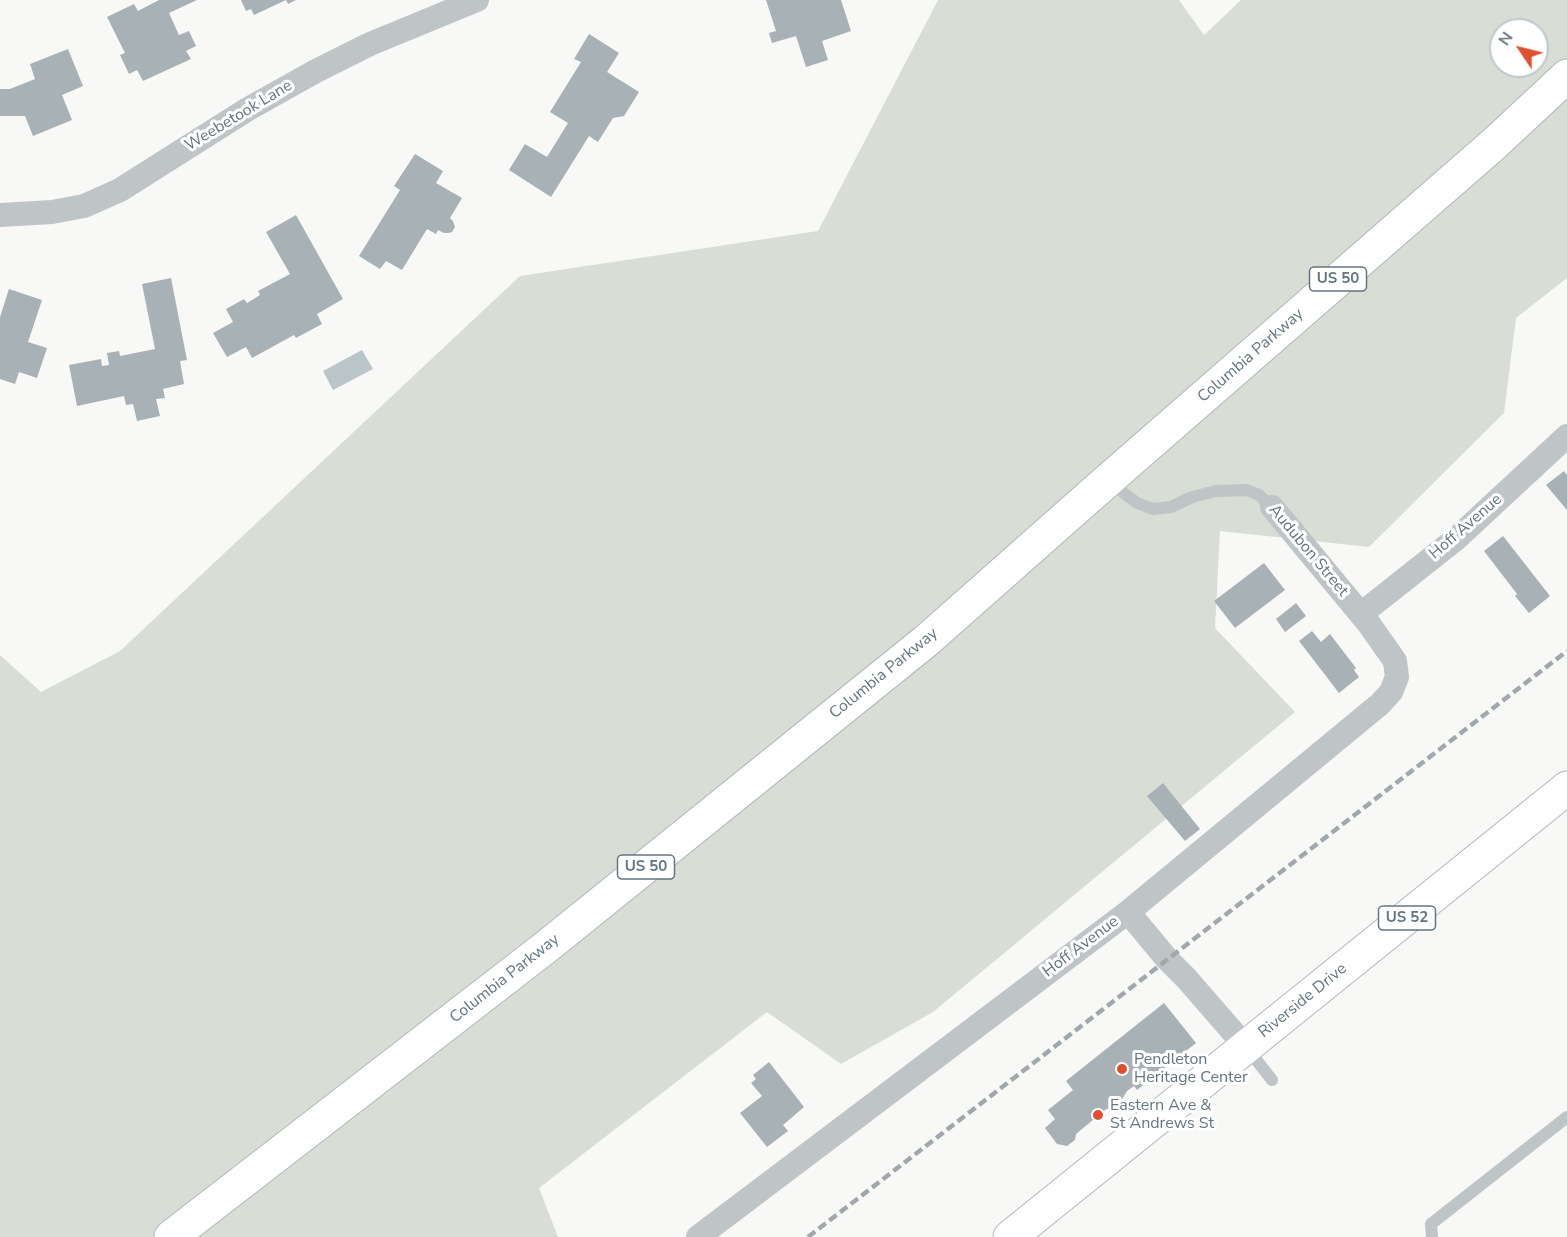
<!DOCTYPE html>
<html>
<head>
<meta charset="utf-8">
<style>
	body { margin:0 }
	#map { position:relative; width:1567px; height:1237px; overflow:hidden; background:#f8f8f6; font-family:"Nunito Sans",sans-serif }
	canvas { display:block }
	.north { position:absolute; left:1489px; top:18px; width:60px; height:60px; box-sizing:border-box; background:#fff; border:2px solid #c1c8cc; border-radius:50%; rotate:305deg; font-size:16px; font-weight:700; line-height:24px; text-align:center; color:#64757f }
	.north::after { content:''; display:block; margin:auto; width:21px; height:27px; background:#dd5030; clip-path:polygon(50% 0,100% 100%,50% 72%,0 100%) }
</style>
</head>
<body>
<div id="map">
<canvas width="1567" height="1237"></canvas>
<div class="north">N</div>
</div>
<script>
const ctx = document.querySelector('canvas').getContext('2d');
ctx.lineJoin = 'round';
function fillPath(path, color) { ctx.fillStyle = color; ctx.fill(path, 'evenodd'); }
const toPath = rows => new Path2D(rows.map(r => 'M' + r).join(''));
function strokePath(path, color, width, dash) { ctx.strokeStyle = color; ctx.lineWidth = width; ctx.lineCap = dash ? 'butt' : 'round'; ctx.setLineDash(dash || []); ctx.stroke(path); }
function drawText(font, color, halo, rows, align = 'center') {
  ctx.font = font + ' "Nunito Sans",sans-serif'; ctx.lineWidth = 6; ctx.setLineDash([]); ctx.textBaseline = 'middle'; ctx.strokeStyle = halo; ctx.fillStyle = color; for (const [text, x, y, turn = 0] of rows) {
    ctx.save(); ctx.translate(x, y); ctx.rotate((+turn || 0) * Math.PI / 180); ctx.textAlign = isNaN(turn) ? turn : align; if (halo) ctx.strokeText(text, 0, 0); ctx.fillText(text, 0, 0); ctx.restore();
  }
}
const green = toPath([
	[938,0,1179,0,1204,35,1241,0,1567,0,1567,278,1516,318,1504,413,1369,547,1220,531,1215,628,1295,712,933,1012,841,1064,767,1012,539,1188,558,1237,0,1237,0,655,41,692,120,651,520,276,818,231],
	[1501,30,1537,30,1537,66,1501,66]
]);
const water = toPath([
	[362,350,373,369,333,390,323,371]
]);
const building = toPath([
	[159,0,197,0,169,13,179,35,189,31,196,46,186,51,191,59,143,81,137,70,129,74,120,55,125,53,107,17,134,4,138,11],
	[241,0,296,0,288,4,286,0,254,15,251,9,246,11],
	[766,0,841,0,851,31,822,41,828,60,806,67,796,36,772,43,769,33,776,31],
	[589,34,619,53,607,72,639,92,624,116,613,118,598,142,589,136,551,197,509,170,525,144,547,157,568,123,550,112,581,62,574,59],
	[68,49,83,86,62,95,72,120,33,136,25,116,0,116,0,89,10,89,35,79,30,64],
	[415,154,443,171,436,183,462,198,450,218,453,221,455,227,452,232,448,233,444,233,438,230,436,234,427,229,402,270,386,261,380,269,359,256,400,190,394,186],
	[296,215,343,299,317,314,322,324,296,338,294,335,252,358,246,347,227,357,213,333,233,322,226,309,244,299,247,303,260,295,258,291,290,274,266,232],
	[171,278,187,360,180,361,184,384,163,389,165,398,156,399,160,416,137,421,133,404,126,405,124,396,77,406,69,365,101,359,102,366,109,365,107,353,119,351,120,356,155,349,142,284],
	[9,289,42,300,28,342,47,348,37,378,19,372,15,384,0,379,0,317],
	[1564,471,1567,475,1567,510,1546,485],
	[1503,536,1550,596,1529,613,1515,596,1517,594,1484,551],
	[1264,563,1285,590,1235,628,1214,601],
	[1296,603,1306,616,1285,632,1276,619],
	[1312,631,1321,642,1330,634,1356,668,1354,670,1359,677,1339,693,1299,641],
	[1163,783,1200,829,1185,841,1147,796],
	[1164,1003,1196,1043,1137,1090,1134,1086,1127,1091,1121,1101,1114,1106,1105,1110,1076,1134,1075,1140,1067,1146,1057,1144,1045,1128,1055,1119,1048,1110,1073,1090,1066,1081],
	[769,1062,804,1107,783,1125,788,1131,767,1147,740,1113,762,1096,751,1083,756,1079,753,1075]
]);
const lane = toPath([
	[1109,482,1137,503,1153,509,1171,507,1192,497,1216,491,1247,490,1259,495,1272,507],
	[1247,1048,1272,1080],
	[1432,1237,1431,1224,1567,1117]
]);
const street = toPath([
	[0,215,52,212,84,206,100,199,120,190,248,109,316,71,370,44,477,0],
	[1361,614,1457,538,1567,436],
	[1128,912,1167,959,1186,978,1246,1047],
	[698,1237,1128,912,1380,704,1391,692,1397,677,1395,661,1369,624,1272,507]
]);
const primary = toPath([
	[1010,1237,1567,788]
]);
const highway = toPath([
	[171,1237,546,947,926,641,1107,481,1494,144,1567,76]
]);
const rail = toPath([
	[808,1237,1567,651]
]);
const markers = [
	[1122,1069,6,"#dd5030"],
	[1098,1115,6,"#dd5030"]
];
const shields = [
	[1338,279,57],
	[646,867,57],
	[1407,918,57]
];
const shieldNames = [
	["US 50",1338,279],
	["US 50",646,867],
	["US 52",1407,918]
];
const streetNames = [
	["Weebetook Lane",239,116,-31],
	["Columbia Parkway",1251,356,-41],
	["Hoff Avenue",1466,527,-41],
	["Audubon Street",1308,551,50],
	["Columbia Parkway",884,674,-39],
	["Hoff Avenue",1081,947,-37],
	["Columbia Parkway",505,979,-38],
	["Riverside Drive",1303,1001,-39]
];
const poiNames = [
	["Pendleton",1134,1060],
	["Heritage Center",1134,1078],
	["Eastern Ave &",1110,1106],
	["St Andrews St",1110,1124]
];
fillPath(green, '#d8ddd5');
fillPath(water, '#b9c5c9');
fillPath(building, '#a8b1b6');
strokePath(primary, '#b3b8bc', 35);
strokePath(highway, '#b3b7ba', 35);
strokePath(lane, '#bfc4c7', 12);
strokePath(street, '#bfc4c7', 24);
strokePath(primary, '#fff', 33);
strokePath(highway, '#fff', 33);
strokePath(rail, '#a1a8ad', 4.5, [9, 4.5]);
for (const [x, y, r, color] of markers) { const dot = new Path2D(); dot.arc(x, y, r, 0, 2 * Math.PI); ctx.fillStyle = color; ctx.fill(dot); strokePath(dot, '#fff', 2); }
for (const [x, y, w] of shields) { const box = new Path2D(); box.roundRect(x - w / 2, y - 12, w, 24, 4.5); ctx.fillStyle = '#fff'; ctx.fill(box); strokePath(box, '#64757f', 1.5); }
drawText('bold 15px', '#64757f', null, shieldNames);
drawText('16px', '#64757f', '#fff', streetNames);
drawText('16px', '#64757f', '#fff', poiNames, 'left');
</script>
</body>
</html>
